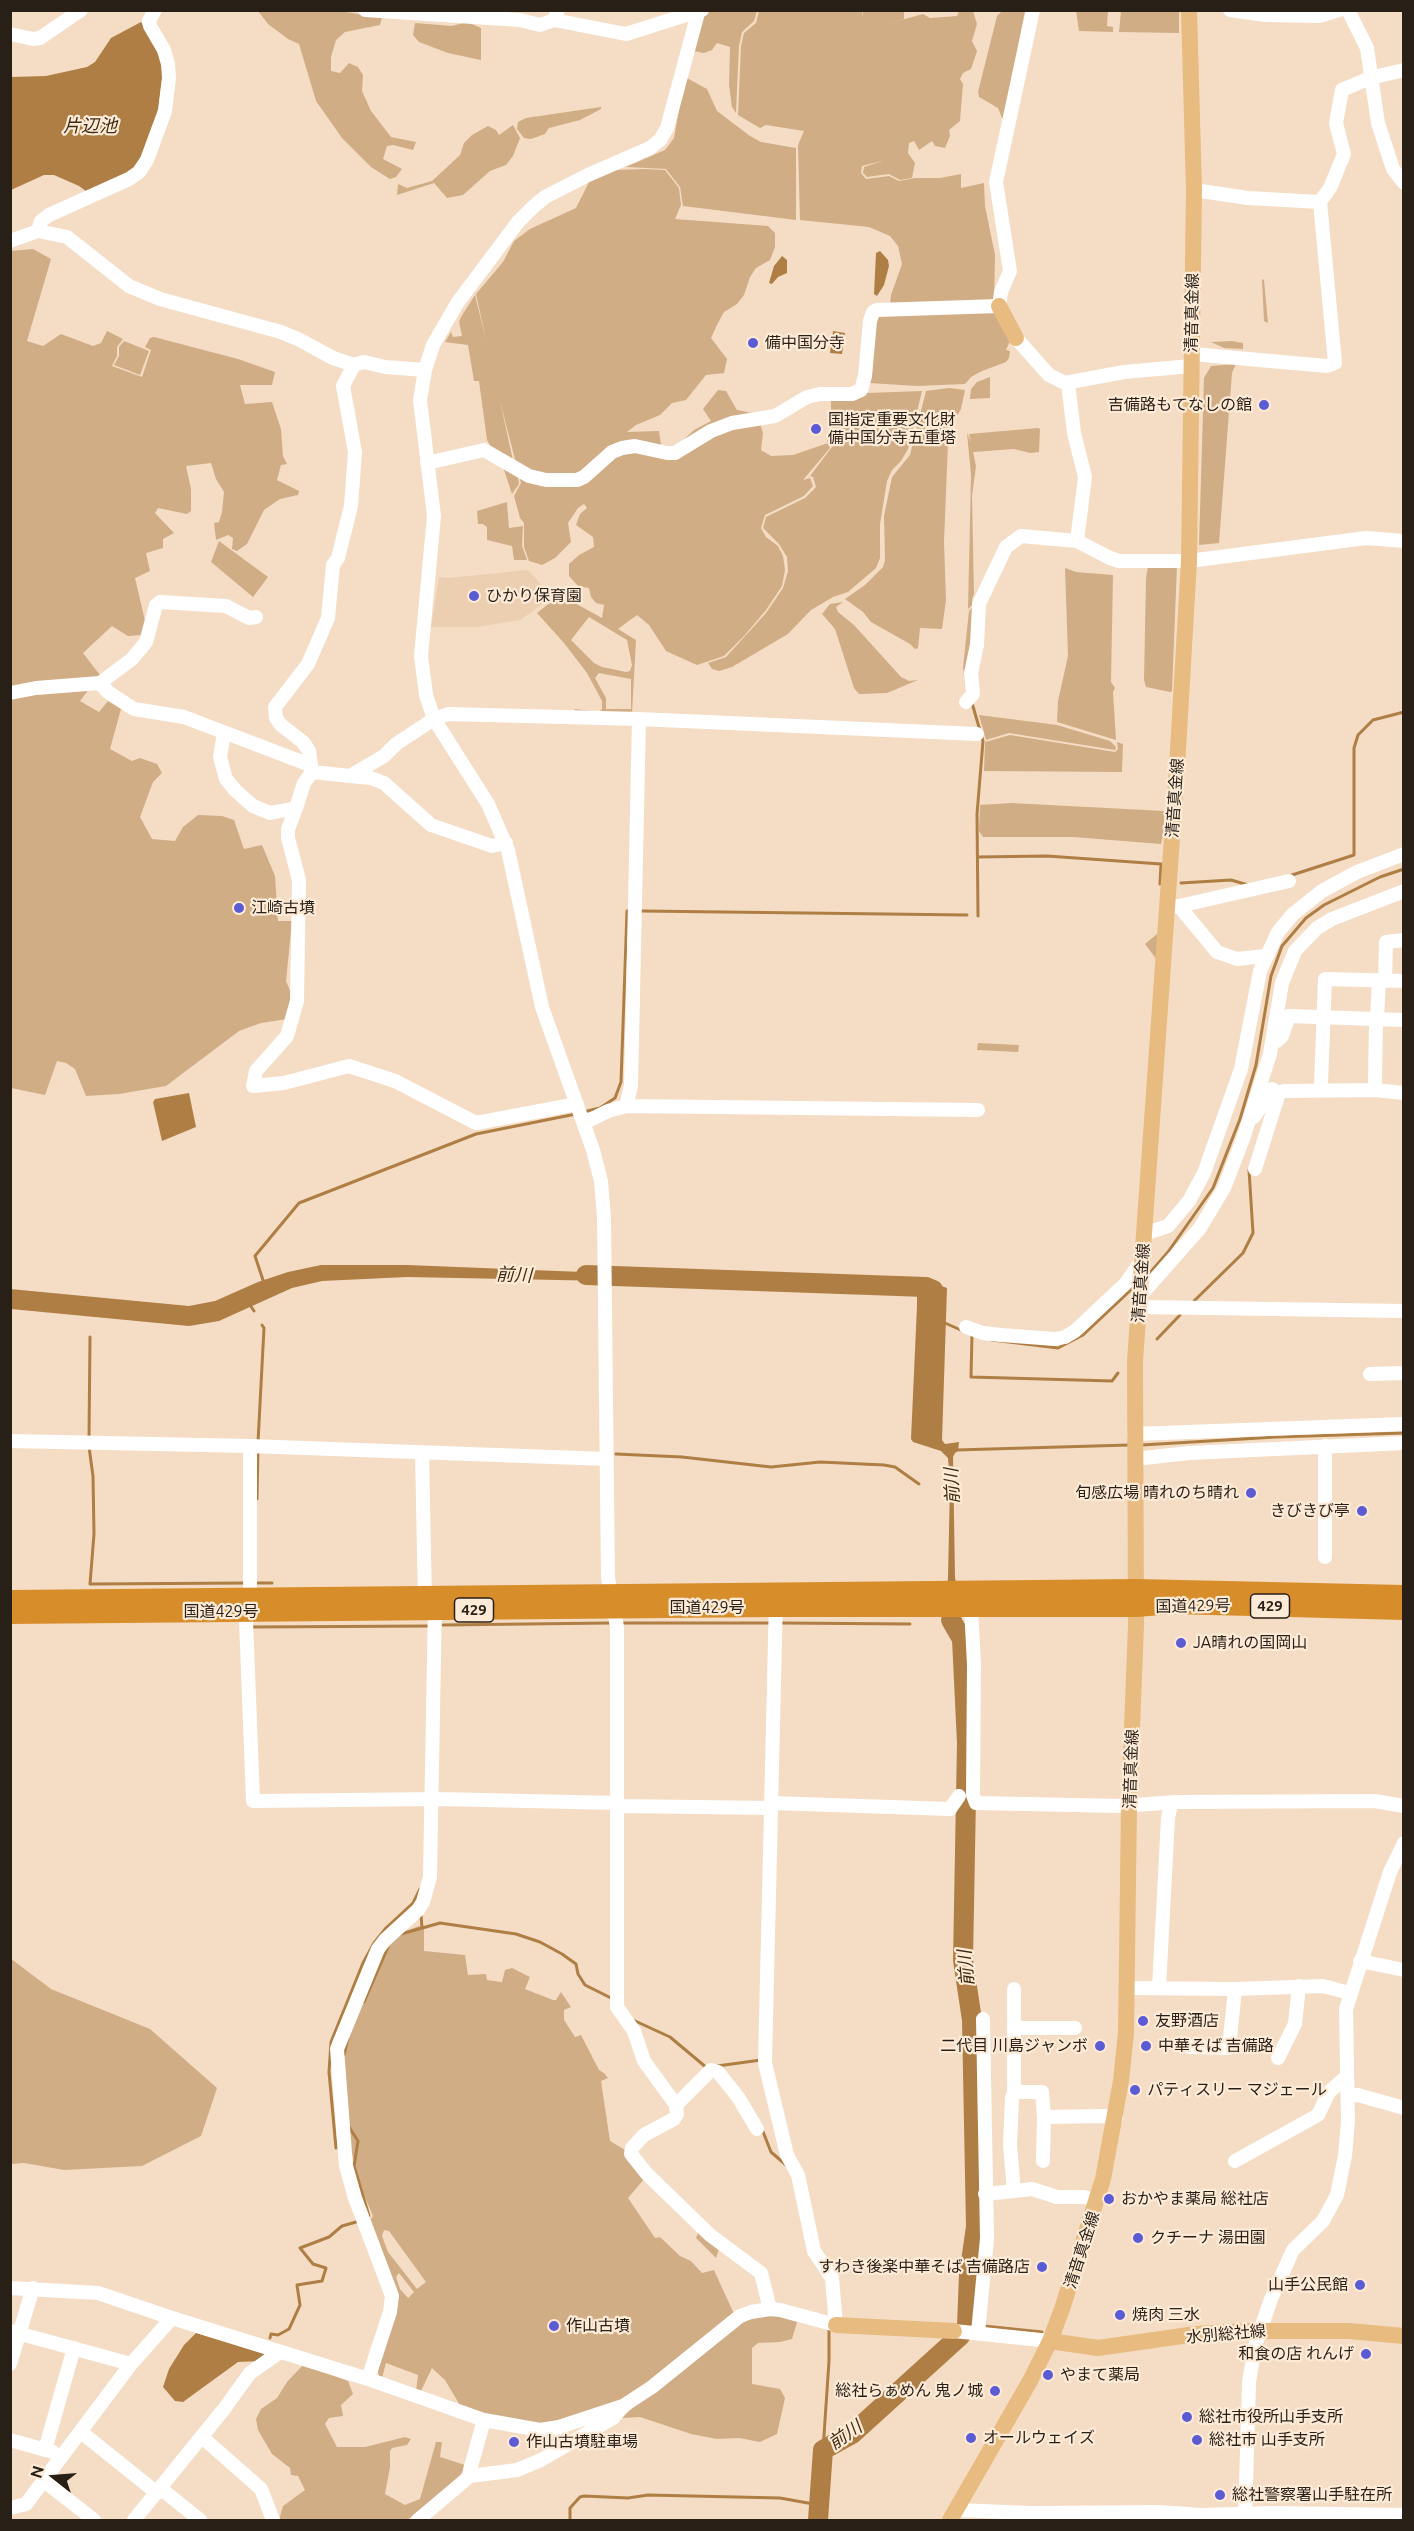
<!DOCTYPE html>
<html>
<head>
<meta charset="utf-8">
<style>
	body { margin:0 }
	#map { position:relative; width:1414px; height:2531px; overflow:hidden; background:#f4ddc4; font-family:Ubuntu,sans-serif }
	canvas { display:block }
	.frame { position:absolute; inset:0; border:12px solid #281f16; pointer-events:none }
	.north { position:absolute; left:24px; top:2447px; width:60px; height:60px; -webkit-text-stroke:4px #feebd7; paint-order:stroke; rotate:287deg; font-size:16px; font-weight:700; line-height:24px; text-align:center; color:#281f16 }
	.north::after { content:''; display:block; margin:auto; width:21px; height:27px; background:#281f16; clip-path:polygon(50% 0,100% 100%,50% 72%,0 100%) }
</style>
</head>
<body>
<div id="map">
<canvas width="1414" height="2531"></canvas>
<div class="frame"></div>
<div class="north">N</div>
</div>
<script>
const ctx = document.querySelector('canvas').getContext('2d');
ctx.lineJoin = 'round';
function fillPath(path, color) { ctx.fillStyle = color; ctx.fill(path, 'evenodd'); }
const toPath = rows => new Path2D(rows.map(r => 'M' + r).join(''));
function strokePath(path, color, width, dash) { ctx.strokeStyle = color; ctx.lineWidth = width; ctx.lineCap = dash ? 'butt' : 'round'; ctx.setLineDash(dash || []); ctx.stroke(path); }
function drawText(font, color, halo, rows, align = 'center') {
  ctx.font = font + ' Ubuntu,"Noto Sans JP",sans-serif'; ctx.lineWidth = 4.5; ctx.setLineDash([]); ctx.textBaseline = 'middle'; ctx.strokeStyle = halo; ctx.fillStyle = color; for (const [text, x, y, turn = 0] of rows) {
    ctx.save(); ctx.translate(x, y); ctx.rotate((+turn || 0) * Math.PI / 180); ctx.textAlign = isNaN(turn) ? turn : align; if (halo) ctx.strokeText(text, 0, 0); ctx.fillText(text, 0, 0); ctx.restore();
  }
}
const built = toPath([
	[528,570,546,590,558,593,520,620,477,627,431,627,439,577,448,578]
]);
const green = toPath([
	[258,11,340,11,382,18,380,25,345,32,336,40,331,57,331,71,340,73,349,63,358,67,363,75,362,91,371,111,391,137,416,142,413,150,393,145,387,146,383,159,402,169,396,177,390,179,371,167,342,138,316,101,299,44,288,39,268,24],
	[709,11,757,11,754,21,742,32,739,46,736,113,732,107,729,85,730,47,717,43,712,50,704,53,693,51,704,13],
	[759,11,862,11,863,17,863,11,904,11,904,19,887,24,923,14,930,18,957,16,959,11,973,11,977,24,972,41,977,51,971,69,963,73,960,79,963,84,960,121,949,130,950,136,945,148,935,146,932,141,919,150,914,141,909,143,908,153,915,163,912,178,900,180,889,174,867,177,863,173,864,167,882,161,862,166,861,173,866,179,889,176,899,181,915,178,940,178,961,174,961,188,984,183,985,206,995,255,994,301,890,304,891,295,902,264,898,246,890,236,869,227,800,220,798,145,804,131,766,125,760,128,738,115,741,46,744,33,756,23],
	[1002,11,1025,11,1003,120,998,108,979,97,978,92,997,16],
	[1076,11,1108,11,1107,26,1113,27,1113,32,1079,31],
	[1121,11,1179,11,1179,33,1119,32],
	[467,22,481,28,481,60,448,53,419,42,413,35,415,23,452,26],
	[685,77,707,89,717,111,750,136,761,142,796,148,796,220,683,206,680,187,666,169,626,167,665,150,674,138],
	[601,107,601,109,580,120,549,128,545,134,531,139,524,138,517,129,518,122,526,118],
	[513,125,520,138,513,156,506,165,490,171,463,195,447,198,434,183,397,195,398,184,407,188,432,181,460,155,464,143,472,135,488,126,496,130,499,135],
	[645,169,665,170,679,188,681,205,675,219,768,226,775,233,775,247,770,260,756,268,750,277,744,295,737,304,724,312,717,325,711,338,727,359,724,373,706,375,686,400,672,403,660,415,636,425,627,432,659,431,661,445,659,456,676,457,679,444,694,430,711,421,703,409,718,390,726,391,737,410,757,414,763,433,761,450,771,456,793,455,828,443,830,448,803,480,810,478,813,486,804,496,765,515,761,528,766,537,778,546,783,556,785,570,782,586,766,610,744,636,724,656,697,665,666,651,649,625,637,615,618,629,636,640,632,713,578,714,574,709,599,712,602,709,602,701,587,673,564,643,537,613,557,597,562,596,602,618,604,605,596,603,591,597,589,588,578,586,569,576,569,564,579,555,594,547,593,537,576,525,580,514,587,508,584,504,578,508,568,523,571,542,555,558,542,565,529,561,524,547,524,523,520,518,514,496,521,483,500,401,514,465,494,452,487,440,479,381,474,381,468,345,445,342,451,332,453,337,462,336,459,322,461,317,475,295,486,340,476,294,503,262,514,241,530,229,576,208,591,178,612,170],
	[589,617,627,640,632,665,630,671,626,672,602,667,594,663,571,640],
	[599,673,631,679,631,709,606,709,606,698,595,678],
	[33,249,51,259,27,341,43,346,61,334,93,346,101,343,107,331,123,339,117,347,117,356,112,366,142,377,151,350,145,347,150,338,154,337,238,359,275,372,272,385,240,385,245,404,272,402,281,429,283,456,287,464,281,465,277,480,299,491,298,495,280,499,264,510,247,544,237,551,232,549,233,538,228,535,216,540,214,523,219,522,222,512,224,492,216,479,211,463,186,466,191,489,191,511,187,514,158,508,155,513,174,533,163,539,163,548,146,553,150,571,135,578,146,625,141,635,128,636,112,626,83,653,100,675,80,701,99,712,108,701,121,709,110,749,132,761,140,758,157,764,162,773,153,782,140,817,152,839,175,841,183,827,198,815,222,816,234,820,244,849,262,845,275,876,278,921,292,921,286,981,293,998,287,1019,261,1023,239,1031,166,1086,119,1094,86,1096,75,1069,66,1063,57,1061,45,1095,11,1088,10,251],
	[1262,279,1264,280,1268,323,1264,321],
	[993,311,1010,341,1006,350,1010,351,1009,358,1006,362,982,371,971,377,965,384,917,386,869,383,877,316],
	[124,341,149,351,140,375,114,365,119,356,119,347],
	[1232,341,1243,343,1243,349,1224,348,1211,342],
	[1236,364,1232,373,1219,543,1199,545,1204,378,1211,366],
	[990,377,990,398,970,399,971,389,977,382],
	[949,388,965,390,961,409,952,425,948,443,944,542,946,600,942,629,920,628,918,648,915,649,910,644,871,622,863,612,845,599,865,585,883,567,885,560,884,516,892,477,910,455,926,391],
	[922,391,908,449,901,461,892,470,887,481,880,524,880,558,876,568,848,592,833,597,811,610,788,634,771,644,732,667,719,671,712,669,708,663,726,657,766,613,783,588,788,571,787,557,779,544,763,528,766,517,805,498,816,487,813,477,810,476,832,447,827,441,831,429,831,401,866,393],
	[1038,428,1040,429,1039,452,1030,453,1014,449,973,452,976,466,972,496,974,594,972,599,973,604,968,609,971,475,967,433,971,442,969,434],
	[503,467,518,477,519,484,512,494],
	[507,502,509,528,523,526,522,546,527,560,514,560,512,546,487,540,487,527,483,524,478,524,477,511],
	[219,541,268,577,253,597,211,562],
	[1177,565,1172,691,1170,692,1146,687,1144,680,1146,579,1148,566],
	[1065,568,1076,572,1113,575,1111,682,1115,688,1113,692,1116,740,1057,722,1058,701,1068,656],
	[843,602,836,607,838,612,854,625,901,677,909,681,918,680,887,693,859,694,854,688,835,629,822,614,830,604],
	[973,606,971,638,964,678,966,694,963,667,969,611],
	[979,715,1057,725,1110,741,1116,747,1115,750,1009,733,986,740],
	[1010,735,1115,752,1118,749,1117,742,1123,744,1122,772,984,771,985,742],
	[1011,803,1164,811,1164,831,1161,844,1073,837,983,837,979,831,980,805],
	[1157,934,1157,960,1145,944],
	[978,1043,1019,1045,1018,1052,977,1050],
	[419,1926,424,1929,424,1951,465,1955,468,1975,486,1974,487,1980,502,1982,505,1970,512,1968,530,1977,525,1989,553,2000,556,2000,561,1992,571,2007,564,2010,564,2020,575,2037,581,2035,599,2070,604,2073,608,2078,601,2081,610,2141,625,2150,635,2168,645,2178,628,2198,655,2238,660,2237,680,2256,691,2261,702,2273,714,2270,734,2314,627,2399,559,2424,542,2426,516,2424,472,2413,380,2380,378,2372,379,2363,396,2307,396,2288,370,2220,373,2216,361,2188,349,2143,342,2055,347,2035,386,1946,401,1933],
	[384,2230,389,2231,426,2282,417,2289,388,2252,382,2236],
	[399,2273,414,2292,408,2298,400,2289,396,2277],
	[386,2363,418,2375,416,2391,382,2378],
	[432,2368,445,2380,461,2407,420,2393],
	[10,1958,51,1989,150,2029,217,2088,201,2136,142,2166,64,2170,24,2163,11,2164],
	[698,2233,719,2249,716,2258,696,2238],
	[767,2314,798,2319,792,2339,780,2342,758,2343,752,2348,752,2384,780,2389,785,2398,777,2434,760,2442,739,2438,717,2439,691,2434,640,2417,622,2418,641,2400,739,2325,754,2316],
	[303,2365,348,2381,353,2394,341,2405,343,2416,329,2418,325,2424,337,2447,365,2447,405,2437,411,2439,407,2445,392,2448,390,2451,390,2467,385,2494,405,2505,420,2499,436,2442,442,2442,440,2457,465,2465,459,2479,407,2520,279,2520,283,2506,305,2490,298,2476,291,2475,290,2468,272,2454,258,2430,256,2419,261,2409,277,2398,287,2382]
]);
const water = toPath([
	[141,22,161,57,163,71,158,111,138,164,132,170,87,192,79,186,54,175,44,175,11,190,11,77,46,76,87,67,95,62,111,38],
	[880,251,888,260,889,266,884,285,877,296,874,294,876,253],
	[782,256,787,260,787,273,778,277,772,284,769,283,774,266],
	[833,331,845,333,842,354,830,353],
	[189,1093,196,1127,162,1141,153,1102,155,1099],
	[321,1265,407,1265,608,1273,608,1281,407,1277,322,1281,292,1288,219,1321,189,1326,11,1309,10,1289,189,1306,215,1301,258,1282,288,1272],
	[911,1283,936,1284,947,1288,942,1440,945,1444,959,1442,958,1451,955,1453,953,1457,955,1577,965,1642,960,1642,944,1624,948,1577,950,1483,948,1458,941,1451,913,1442,911,1439,917,1306,917,1296,911,1289],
	[196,2333,265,2354,265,2356,260,2361,238,2362,183,2402,175,2401,163,2387,169,2369,184,2345]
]);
const stream = toPath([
	[972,703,983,741,977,814,978,916],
	[978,857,1047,856,1161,864,1160,884],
	[1289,876,1354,855,1354,748,1358,735,1373,720,1404,712],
	[1181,883,1231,880,1248,885],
	[642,911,967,915],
	[583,1112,600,1108,615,1098,621,1082,627,911,629,911],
	[1148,1275,1168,1252,1213,1188,1240,1119,1256,1065,1271,976,1282,946,1306,918,1324,905,1380,877,1404,869],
	[264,1283,255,1256,299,1203,476,1134,576,1114],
	[1194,1301,1243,1253,1253,1233,1249,1170],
	[250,1305,254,1311],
	[945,1323,963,1331],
	[972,1335,971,1377,1112,1381,1118,1373],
	[1157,1339,1180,1315],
	[992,1340,1058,1348,1083,1335,1134,1287],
	[89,1438,90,1337],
	[258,1442,264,1328,262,1325],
	[1142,1445,1276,1437,1404,1433],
	[89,1447,93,1476,94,1534,90,1584,247,1583],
	[956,1450,1129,1445],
	[616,1454,682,1457,771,1467,820,1462,884,1465,895,1467,919,1484],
	[257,1499,258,1449],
	[253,1583,272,1583],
	[624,1623,770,1623],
	[780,1623,910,1624],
	[443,1625,610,1623],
	[251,1627,429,1626],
	[421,1915,422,1928],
	[401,1934,440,1923,516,1934,540,1942,562,1954,576,1964,578,1974,585,1985,611,1998],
	[364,2002,388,1947],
	[633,2020,670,2037,707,2068],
	[344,2055,348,2038],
	[717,2066,761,2060],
	[349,2127,358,2141,354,2166,369,2216],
	[762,2129,771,2152,786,2165],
	[336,2148,329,2072,331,2042,363,1963,374,1943,386,1928,413,1903,420,1889],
	[967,2321,975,2325],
	[984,2326,1042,2332],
	[270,2338,271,2334,278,2335,289,2329,300,2305,297,2285,322,2281,326,2268,313,2264,300,2248,329,2237,342,2226,356,2222],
	[823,2450,829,2361,829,2328],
	[570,2520,570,2508,580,2497,584,2496,628,2498,648,2495,780,2498,819,2505]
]);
const river = toPath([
	[586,1275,926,1287,933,1290,933,1294],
	[818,2520,823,2450,852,2434,960,2336,967,2326,969,2275,976,2227,972,2020,963,1960,967,1743,962,1639,951,1620]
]);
const minor = toPath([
	[365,10,520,20,540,25,554,20],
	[558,10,554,20,626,34,702,10],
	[1230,10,1265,15,1319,16,1339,10],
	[1348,10,1367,48,1378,123,1393,169,1404,183],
	[698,13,667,128,660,140,650,148,588,175,545,197,533,207,518,222,458,302,433,345,425,370,420,400,434,516,421,656,426,695,434,719,488,804,508,850,542,1007,593,1150,601,1181,604,1218,608,1578,617,1627,617,2007,634,2031,644,2061,676,2105,711,2070,718,2072,738,2097,757,2129],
	[10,34,33,39,40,38,81,10],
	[1194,190,1248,198,1320,202,1330,188,1344,154,1336,123,1342,90,1370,78,1404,70],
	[38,231,41,221,49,215,129,179,139,172,147,160,165,111,169,78,168,64,164,50,150,26,149,21,155,10],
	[10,241,38,231,67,237,129,286,160,299,281,332,300,340,333,358,354,365,364,362,385,367,425,370],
	[1016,338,1049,375,1065,383,1124,372,1192,366],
	[1192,354,1327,366,1335,363,1320,202],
	[354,365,343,386,355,452,351,506,338,558,333,565,328,618,308,664,275,707,276,718,281,725,303,742,309,751,312,772,350,776,384,756,396,744,434,719,448,714,639,719,977,734],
	[1068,383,1074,433,1085,477,1077,541,1110,558,1119,561,1189,561,1366,538,1404,541],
	[427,463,484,450,529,476,546,480,577,480,584,477,612,452,622,448,635,446,667,453,675,453,711,431,732,423,775,416,807,397,820,394,852,394,861,390,865,376,870,321,873,312,877,310,999,306,1001,292,1010,271,996,182,1033,10],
	[100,683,132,659,146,642,156,605,160,602,226,606,249,618,256,617],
	[10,693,36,688,100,683,108,692,134,709,184,717,310,765],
	[966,702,973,694,971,673,977,645,979,604,1006,547,1021,536,1077,541],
	[224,733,220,757,226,779,235,790,253,806,270,813,296,808,288,829,288,838,299,880,297,1001,287,1036,256,1071,253,1086,284,1083,349,1066,395,1081,476,1123,577,1104],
	[350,776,371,778,384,783,431,825,492,846,506,843],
	[296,808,304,783,312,772],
	[1179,906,1289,881],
	[1167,907,1179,906,1217,952,1237,959,1265,956],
	[1385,981,1386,942,1404,940],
	[1377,1019,1379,980],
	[1272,1041,1277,1041,1282,1036,1289,1016,1404,1020],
	[1375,1083,1376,1019],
	[1321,1084,1325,979,1404,981],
	[626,1106,631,1086,639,719],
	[1254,1117,1272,1089,1279,1093,1284,1091,1375,1090,1404,1093],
	[584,1123,608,1111,626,1106,978,1110],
	[1255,1169,1279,1093],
	[1144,1234,1168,1226,1189,1201,1204,1173,1241,1069,1260,971,1278,932,1293,914,1322,891,1357,872,1404,854],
	[1140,1296,1200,1228,1224,1188,1243,1139,1270,1054,1282,983,1295,951,1317,928,1332,919,1404,891],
	[1140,1307,1404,1311],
	[966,1327,983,1333,1001,1335,1055,1339,1065,1337,1075,1331,1126,1283,1142,1260],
	[1370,1374,1404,1373],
	[1134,1434,1404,1424],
	[10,1441,250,1446,607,1459],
	[250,1446,250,1598,246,1620,253,1801,438,1799,617,1803],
	[422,1452,425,1603],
	[1135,1459,1189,1453,1404,1443],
	[1325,1557,1325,1446],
	[971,1607,974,1665,973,1795,976,1803,1122,1806,1176,1802,1374,1801,1404,1806],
	[772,1803,950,1809,959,1796],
	[618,1806,771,1808],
	[1360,1961,1404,1970],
	[1128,1988,1235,1989,1323,1986,1349,1993],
	[1159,1988,1168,1818,1171,1804],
	[1014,1989,1014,2092,1012,2098,1010,2145,1014,2191,1032,2189,1057,2197,1084,2197,1097,2200],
	[1014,2028,1075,2028],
	[1189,2047,1229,2048,1235,1989],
	[1278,2058,1295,2024,1299,1986],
	[1014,2092,1042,2092,1044,2117,1105,2116,1116,2118],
	[1348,2095,1358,2095,1404,2108],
	[676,2105,677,2114,674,2119,644,2135,632,2148,631,2154,647,2174,710,2235,761,2273,770,2309],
	[1043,2161,1044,2117],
	[1235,2161,1318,2115,1329,2092,1346,2077],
	[985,2194,1014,2191],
	[10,2288,98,2293,172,2318,368,2379,484,2420,540,2430,559,2427,623,2406,652,2387,740,2316,751,2312,770,2309,780,2310,836,2325,832,2278,814,2251,798,2175,787,2155,765,2063,776,1598],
	[10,2331,131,2364],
	[954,2331,1050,2341],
	[978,2333,987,2238,983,2019],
	[10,2364,33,2288],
	[368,2379,390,2312,392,2296,355,2198,346,2166,337,2049,378,1949,385,1940,418,1910,423,1902,430,1877,435,1602],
	[81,2432,157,2493],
	[202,2437,261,2489,273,2520],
	[10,2440,53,2452],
	[45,2450,74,2348],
	[470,2476,470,2470,484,2420],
	[44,2481,94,2520],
	[160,2488,200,2520],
	[10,2508,26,2504,131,2364,172,2318],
	[956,2510,1032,2513,1159,2512,1201,2515,1272,2513,1404,2515],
	[134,2520,224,2409,250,2373,280,2352],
	[418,2520,470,2476,517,2470,541,2460,613,2418,622,2407],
	[1245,2520,1249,2382,1255,2346,1271,2299,1293,2250,1323,2221,1337,2195,1345,2156,1348,2121,1346,2009,1390,1872,1404,1843]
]);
const major = toPath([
	[999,306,1016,338],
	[836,2325,954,2331],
	[1050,2341,1098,2348,1196,2334,1242,2331,1349,2331,1404,2336],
	[950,2520,1030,2381,1050,2341,1062,2309,1103,2179,1121,2081,1126,2033,1129,1805,1136,1625,1135,1361,1177,767,1189,561,1194,190,1189,10]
]);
const highway = toPath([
	[10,1600,1136,1589,1404,1595],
	[10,1614,776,1607,1136,1607,1173,1604,1404,1610]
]);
const markers = [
	[753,343,6,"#5b5bd3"],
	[1264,405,6,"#5b5bd3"],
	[816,429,6,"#5b5bd3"],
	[474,596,6,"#5b5bd3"],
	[239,908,6,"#5b5bd3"],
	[1251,1493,6,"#5b5bd3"],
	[1362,1511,6,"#5b5bd3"],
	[1181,1643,6,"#5b5bd3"],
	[1143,2021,6,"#5b5bd3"],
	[1100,2046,6,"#5b5bd3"],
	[1146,2046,6,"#5b5bd3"],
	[1135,2090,6,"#5b5bd3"],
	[1109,2199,6,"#5b5bd3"],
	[1138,2238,6,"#5b5bd3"],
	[1042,2267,6,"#5b5bd3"],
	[1360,2285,6,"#5b5bd3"],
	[1120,2315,6,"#5b5bd3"],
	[554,2326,6,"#5b5bd3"],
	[1366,2354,6,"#5b5bd3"],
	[1048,2375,6,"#5b5bd3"],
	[995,2391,6,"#5b5bd3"],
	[1187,2417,6,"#5b5bd3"],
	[971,2438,6,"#5b5bd3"],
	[1197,2440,6,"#5b5bd3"],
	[514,2442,6,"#5b5bd3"],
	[1220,2495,6,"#5b5bd3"]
];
const shields = [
	[1270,1606,39],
	[474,1610,39]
];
const shieldNames = [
	["429",1270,1606],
	["429",474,1610]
];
const streetNames = [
	["清音真金線",1192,313,-89],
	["清音真金線",1175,798,-86],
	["清音真金線",1141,1283,-86],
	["国道429号",1193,1606,-1],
	["国道429号",707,1608],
	["国道429号",221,1612],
	["清音真金線",1131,1769,-88],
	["清音真金線",1082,2250,-72],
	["水別総社線",1226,2334,-5]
];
const poiNames = [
	["備中国分寺",765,343],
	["吉備路もてなしの館",1252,405,"right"],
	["国指定重要文化財",828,420],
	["備中国分寺五重塔",828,438],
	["ひかり保育園",486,596],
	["江崎古墳",251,908],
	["旬感広場 晴れのち晴れ",1239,1493,"right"],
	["きびきび亭",1350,1511,"right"],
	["JA晴れの国岡山",1193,1643],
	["友野酒店",1155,2021],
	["二代目 川島ジャンボ",1088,2046,"right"],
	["中華そば 吉備路",1158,2046],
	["パティスリー マジェール",1147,2090],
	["おかやま薬局 総社店",1121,2199],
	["クチーナ 湯田園",1150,2238],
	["すわき後楽中華そば 吉備路店",1030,2267,"right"],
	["山手公民館",1348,2285,"right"],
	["焼肉 三水",1132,2315],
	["作山古墳",566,2326],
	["和食の店 れんげ",1354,2354,"right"],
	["やまて薬局",1060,2375],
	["総社らぁめん 鬼ノ城",983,2391,"right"],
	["総社市役所山手支所",1199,2417],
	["オールウェイズ",983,2438],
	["総社市 山手支所",1209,2440],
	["作山古墳駐車場",526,2442],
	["総社警察署山手駐在所",1232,2495]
];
const waterNames = [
	["片辺池",90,126],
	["前川",514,1275,2],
	["前川",952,1486,-93],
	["前川",966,1968,-95],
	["前川",845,2435,-35]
];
fillPath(built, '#eccfb0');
fillPath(green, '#d1ad86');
fillPath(water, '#af7e45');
strokePath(stream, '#af7e45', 3);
strokePath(river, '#af7e45', 20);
strokePath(minor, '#fff', 14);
strokePath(major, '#e8bb80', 16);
strokePath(highway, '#d88d2b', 20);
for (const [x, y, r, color] of markers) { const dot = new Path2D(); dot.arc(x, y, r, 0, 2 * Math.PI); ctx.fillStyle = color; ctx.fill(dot); strokePath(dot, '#feebd7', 2); }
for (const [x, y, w] of shields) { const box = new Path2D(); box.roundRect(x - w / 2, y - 12, w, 24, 4.5); ctx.fillStyle = '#feebd7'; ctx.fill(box); strokePath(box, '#281f16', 1.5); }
drawText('bold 15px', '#281f16', null, shieldNames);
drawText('16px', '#281f16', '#feebd7', streetNames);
drawText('16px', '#281f16', '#feebd7', poiNames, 'left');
drawText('italic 18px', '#412b12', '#feebd7', waterNames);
</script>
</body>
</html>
